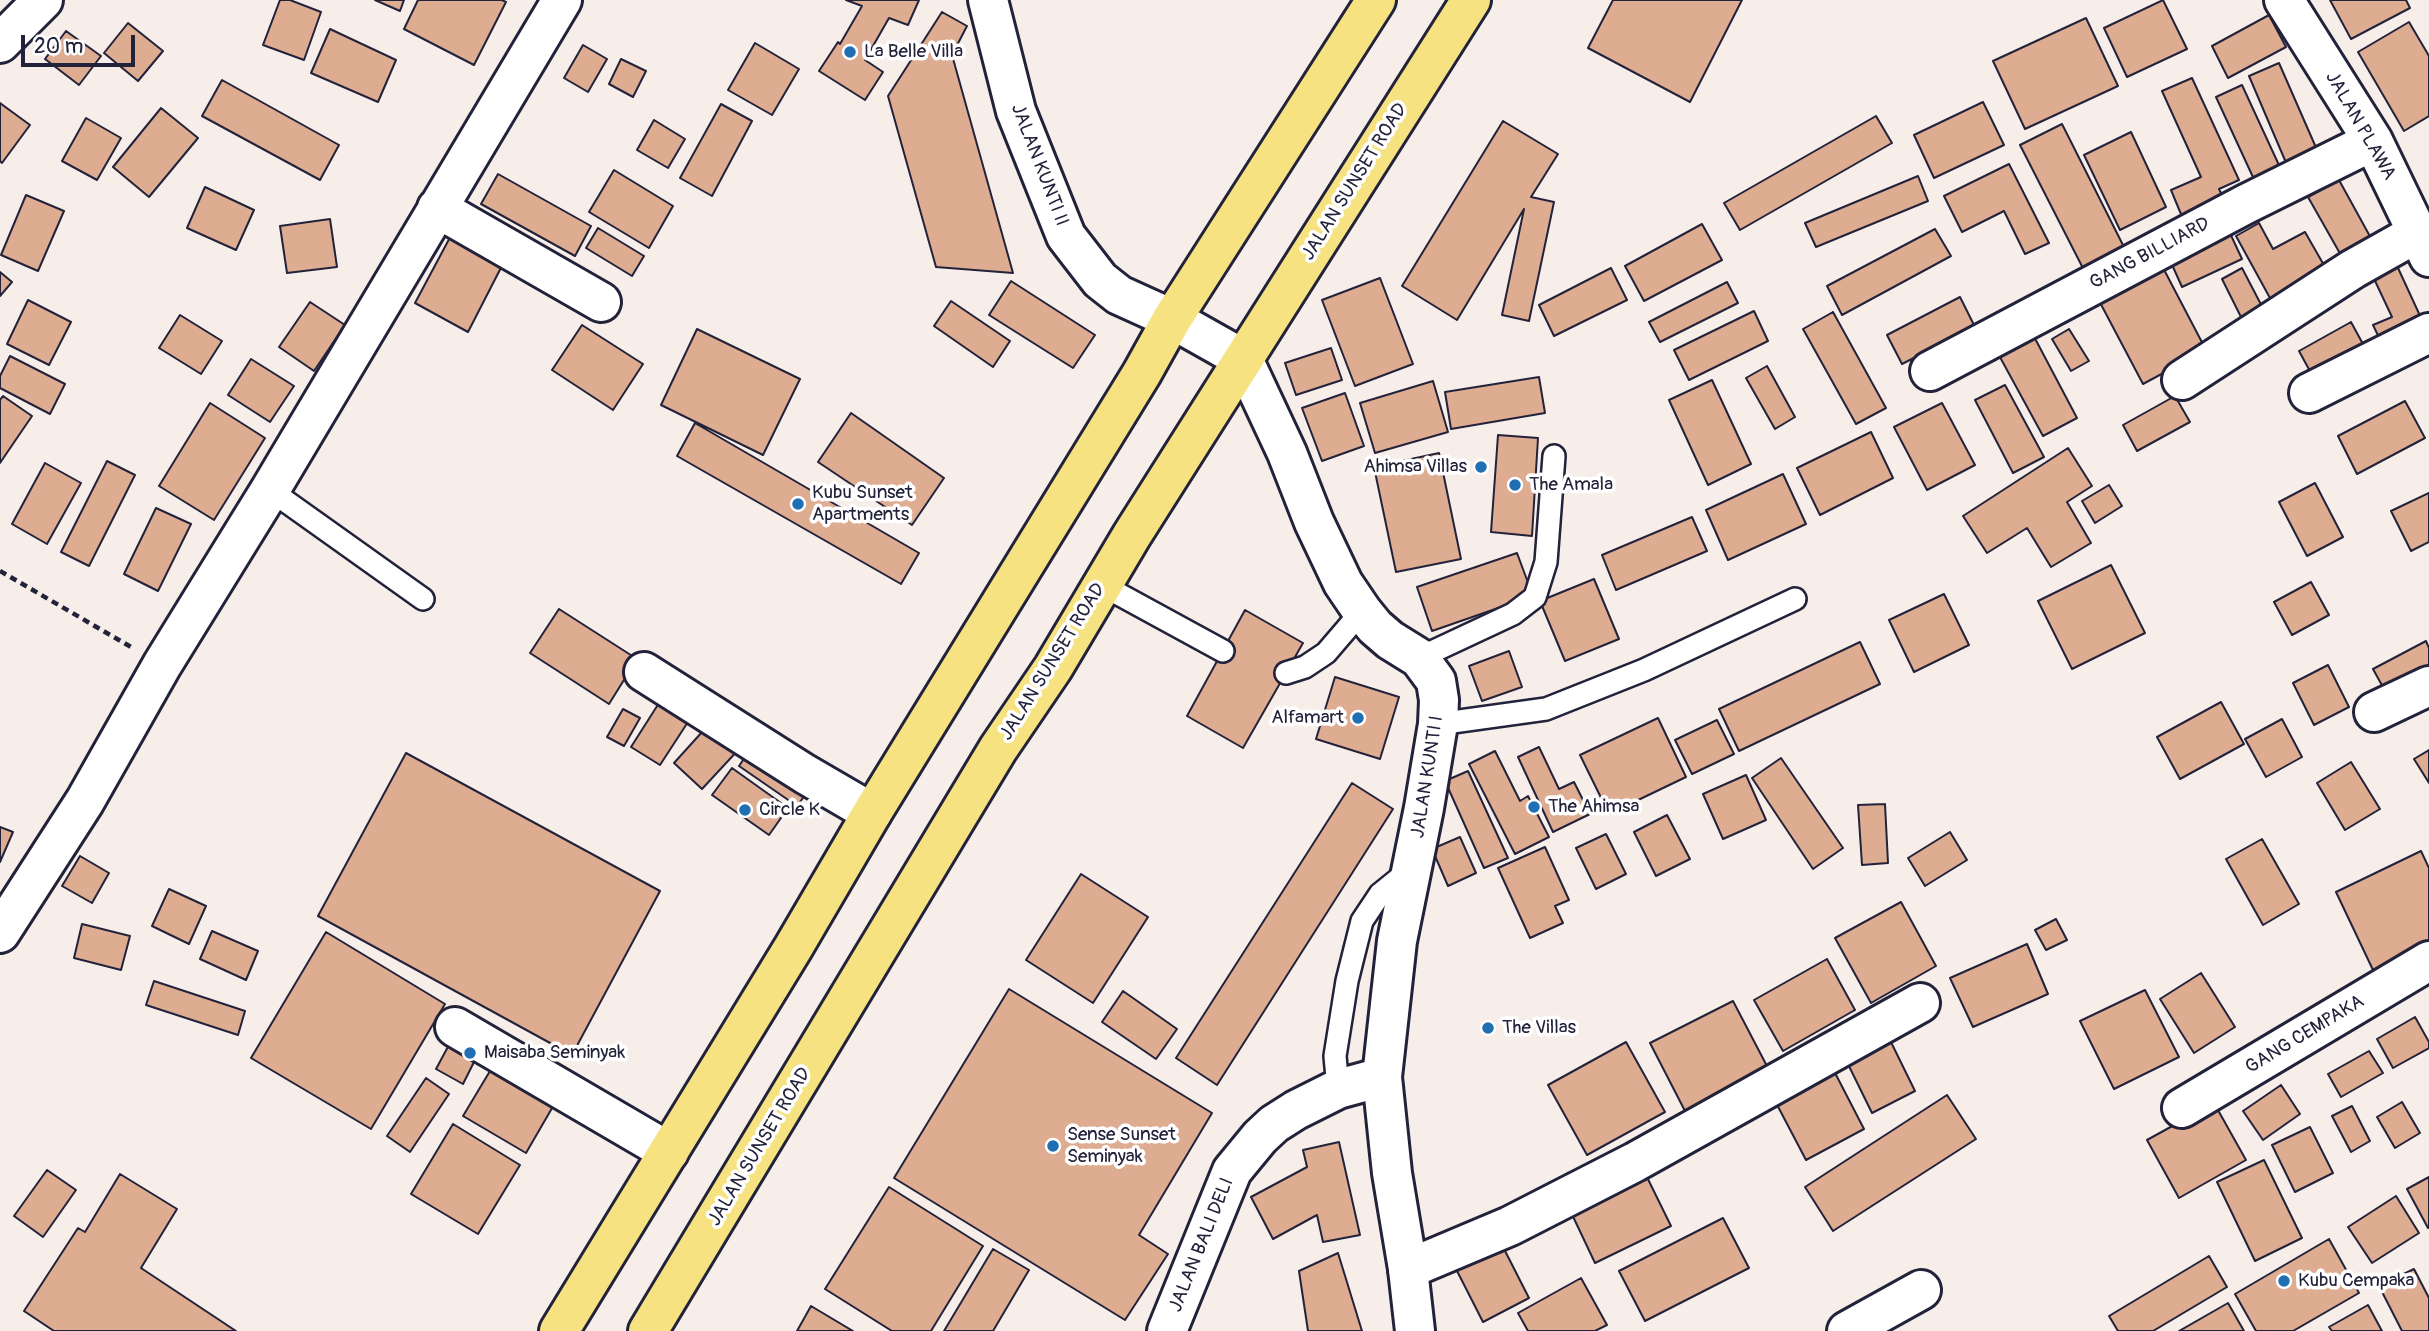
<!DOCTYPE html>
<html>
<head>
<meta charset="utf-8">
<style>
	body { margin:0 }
	#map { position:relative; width:2429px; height:1331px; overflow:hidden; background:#f8eee9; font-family:Pangolin,sans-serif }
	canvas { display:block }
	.scale { position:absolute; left:21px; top:35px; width:114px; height:32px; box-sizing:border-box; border:4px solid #22223b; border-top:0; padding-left:9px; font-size:21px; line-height:24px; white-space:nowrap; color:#22223b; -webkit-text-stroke:5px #fff; paint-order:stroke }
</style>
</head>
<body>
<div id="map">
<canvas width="2429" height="1331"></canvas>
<div class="scale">20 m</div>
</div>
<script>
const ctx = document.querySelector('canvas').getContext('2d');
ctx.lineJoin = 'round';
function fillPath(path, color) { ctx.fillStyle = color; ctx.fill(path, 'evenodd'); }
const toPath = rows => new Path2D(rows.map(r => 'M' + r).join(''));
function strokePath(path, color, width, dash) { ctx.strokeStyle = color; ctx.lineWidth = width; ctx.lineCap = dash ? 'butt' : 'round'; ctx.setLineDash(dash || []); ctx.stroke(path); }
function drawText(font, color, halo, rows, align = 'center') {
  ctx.font = font + ' Pangolin,sans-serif'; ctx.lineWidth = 7; ctx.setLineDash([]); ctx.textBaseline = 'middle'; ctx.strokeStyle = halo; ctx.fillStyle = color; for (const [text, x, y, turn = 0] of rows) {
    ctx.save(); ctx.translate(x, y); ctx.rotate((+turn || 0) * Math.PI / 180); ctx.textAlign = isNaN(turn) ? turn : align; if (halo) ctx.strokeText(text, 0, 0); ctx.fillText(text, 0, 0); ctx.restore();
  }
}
const building = toPath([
	[280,0,290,0,321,12,304,60,263,45,280,0],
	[375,0,404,0,400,11,375,0],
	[418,0,502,0,506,2,474,65,404,29,418,0],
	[846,0,919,0,908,25,889,18,865,60,883,72,865,100,819,71,838,42,840,44,862,6,846,0],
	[1613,0,1742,0,1690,102,1588,48,1613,0],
	[2163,0,2187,49,2127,77,2104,28,2163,0],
	[2330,0,2406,0,2410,8,2351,39,2330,0],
	[942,12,967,26,952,55,1013,273,936,267,888,96,942,12],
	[2269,15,2286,47,2228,78,2212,46,2269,15],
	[2086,18,2118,86,2025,129,1993,61,2086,18],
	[2409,22,2429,56,2429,116,2404,131,2358,52,2409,22],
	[128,23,163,51,138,81,104,53,128,23],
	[330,29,396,60,378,102,311,73,330,29],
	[66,31,101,56,79,85,45,59,66,31],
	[755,43,799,69,772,115,728,90,755,43],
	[583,45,607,59,588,92,564,78,583,45],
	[621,59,646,71,633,97,609,84,621,59],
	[2279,63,2321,159,2290,172,2249,76,2279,63],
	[2192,78,2239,180,2219,189,2225,201,2183,219,2171,190,2201,177,2162,91,2192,78],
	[222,80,339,145,320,180,202,116,222,80],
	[2242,85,2284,176,2258,188,2216,97,2242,85],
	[1983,102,2004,145,1934,178,1914,135,1983,102],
	[0,103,30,125,2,163,0,161,0,103],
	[721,104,752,121,712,196,680,178,721,104],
	[161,108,198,138,149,197,113,167,161,108],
	[1876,116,1892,143,1740,230,1724,203,1876,116],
	[86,118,121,138,97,180,62,161,86,118],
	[654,120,685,139,668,168,637,150,654,120],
	[1503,121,1558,154,1531,197,1554,202,1529,321,1502,315,1524,209,1457,320,1402,286,1503,121],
	[2062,124,2130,259,2089,280,2020,145,2062,124],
	[2131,132,2166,207,2120,230,2084,155,2131,132],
	[2009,164,2049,243,2025,254,2004,211,1962,232,1944,196,2009,164],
	[614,170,673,206,649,248,589,212,614,170],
	[498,174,591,226,575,256,481,204,498,174],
	[1918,176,1928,201,1816,247,1805,223,1918,176],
	[2339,180,2372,240,2342,257,2308,197,2339,180],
	[205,187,254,210,236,250,187,228,205,187],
	[26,195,64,211,38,271,1,255,26,195],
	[330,219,337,267,287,273,280,226,330,219],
	[2259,223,2273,249,2305,232,2329,274,2276,309,2236,236,2259,223],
	[1702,224,1722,260,1644,301,1625,266,1702,224],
	[455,228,507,256,468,332,415,303,455,228],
	[598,228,644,256,632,276,586,248,598,228],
	[1935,229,1951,256,1842,315,1827,286,1935,229],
	[2229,231,2242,259,2182,287,2169,258,2229,231],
	[2392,255,2428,333,2386,352,2373,325,2392,317,2368,266,2392,255],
	[2160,262,2206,350,2143,384,2096,295,2160,262],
	[1611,268,1627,300,1554,336,1539,305,1611,268],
	[2242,268,2267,316,2246,327,2222,279,2242,268],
	[0,272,12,282,0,296,0,272],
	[1380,278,1413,364,1355,386,1322,300,1380,278],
	[1011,281,1095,335,1073,368,989,315,1011,281],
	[1727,282,1738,303,1660,342,1649,322,1727,282],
	[1960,297,1975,327,1902,364,1887,335,1960,297],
	[28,300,71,322,49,365,7,344,28,300],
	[951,301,1010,341,993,367,934,326,951,301],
	[310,302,345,325,314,371,279,347,310,302],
	[1754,311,1768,341,1689,380,1674,350,1754,311],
	[1833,312,1886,408,1856,424,1803,329,1833,312],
	[180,315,222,341,201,374,159,348,180,315],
	[2351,322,2370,357,2318,386,2299,351,2351,322],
	[582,325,643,364,613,410,552,370,582,325],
	[697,329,800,379,763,455,661,405,697,329],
	[2030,329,2077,418,2043,436,1995,348,2030,329],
	[2069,329,2089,361,2071,371,2052,339,2069,329],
	[1331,348,1342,380,1296,395,1285,363,1331,348],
	[10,356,65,384,50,414,0,388,0,376,10,356],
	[251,359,294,386,270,422,228,395,251,359],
	[1767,366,1795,417,1775,429,1746,378,1767,366],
	[1539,377,1545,413,1451,429,1445,392,1539,377],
	[1712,380,1751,464,1708,485,1669,400,1712,380],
	[1433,381,1448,432,1375,453,1360,403,1433,381],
	[2005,385,2044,457,2013,473,1975,400,2005,385],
	[1345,393,1364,446,1322,461,1302,408,1345,393],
	[3,396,32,416,0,463,0,400,3,396],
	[2175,396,2190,422,2137,451,2123,425,2175,396],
	[2405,401,2425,438,2357,474,2338,436,2405,401],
	[210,403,265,438,214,520,159,486,210,403],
	[1942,403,1975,465,1927,490,1894,427,1942,403],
	[851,413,944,478,912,525,818,462,851,413],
	[695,423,919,553,901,584,677,456,695,423],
	[1871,432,1893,478,1820,515,1797,468,1871,432],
	[1498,435,1538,438,1532,536,1491,532,1498,435],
	[2068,448,2092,486,2067,502,2091,543,2051,567,2027,528,1987,553,1963,516,2068,448],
	[1439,453,1461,559,1396,572,1374,467,1439,453],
	[107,461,135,475,89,566,61,552,107,461],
	[45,463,81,483,47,544,12,524,45,463],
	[1783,474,1806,524,1728,560,1706,510,1783,474],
	[2315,483,2343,537,2307,556,2279,502,2315,483],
	[2109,485,2122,506,2095,523,2082,501,2109,485],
	[2429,493,2429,542,2411,551,2391,511,2429,493],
	[156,508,191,524,158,591,124,574,156,508],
	[1692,517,1707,551,1616,590,1602,555,1692,517],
	[1517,553,1533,596,1432,631,1417,587,1517,553],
	[2111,565,2145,633,2072,669,2038,601,2111,565],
	[1594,579,1619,639,1565,661,1540,601,1594,579],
	[2311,582,2329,615,2292,635,2274,602,2311,582],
	[1944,594,1969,645,1914,672,1889,620,1944,594],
	[559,609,637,659,609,704,530,653,559,609],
	[1245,610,1303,643,1243,748,1187,716,1245,610],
	[2426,641,2429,648,2429,679,2390,700,2373,669,2426,641],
	[1860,642,1880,684,1739,751,1719,709,1860,642],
	[1509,651,1522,687,1482,701,1469,666,1509,651],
	[2328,665,2349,707,2314,725,2293,683,2328,665],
	[1335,677,1399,697,1380,759,1316,739,1335,677],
	[2221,702,2244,744,2180,779,2157,737,2221,702],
	[659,703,688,722,660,765,631,747,659,703],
	[623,709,640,718,624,746,607,737,623,709],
	[1658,718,1686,777,1609,814,1580,755,1658,718],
	[2282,719,2302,757,2266,777,2245,739,2282,719],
	[1717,720,1734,754,1692,774,1675,740,1717,720],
	[712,721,740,748,702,789,674,763,712,721],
	[752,747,811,787,797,806,739,766,752,747],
	[1539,747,1559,789,1574,782,1590,814,1553,832,1518,757,1539,747],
	[2429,750,2429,783,2414,759,2429,750],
	[1495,751,1520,801,1528,796,1549,837,1515,854,1469,764,1495,751],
	[406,753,660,891,572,1055,318,916,406,753],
	[1781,758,1843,848,1813,869,1752,778,1781,758],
	[2351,762,2380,809,2345,830,2317,783,2351,762],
	[732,768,788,808,769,835,712,795,732,768],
	[1468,771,1508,858,1484,868,1445,781,1468,771],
	[1746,775,1766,820,1723,839,1703,794,1746,775],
	[1352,783,1393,809,1217,1085,1176,1058,1352,783],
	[1885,804,1888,863,1862,865,1858,805,1885,804],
	[1667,815,1690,859,1656,876,1634,832,1667,815],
	[0,827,13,832,0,862,0,827],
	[1950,832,1967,860,1925,886,1908,858,1950,832],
	[1606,834,1626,874,1596,889,1576,848,1606,834],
	[1460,837,1476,873,1448,886,1432,849,1460,837],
	[2262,839,2299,904,2263,925,2226,859,2262,839],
	[1545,847,1569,900,1555,906,1563,923,1530,938,1498,868,1545,847],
	[2421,851,2429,868,2429,944,2373,970,2336,892,2421,851],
	[80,856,109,873,92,903,62,886,80,856],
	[1081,874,1148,917,1093,1003,1026,960,1081,874],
	[169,889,206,906,189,944,152,926,169,889],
	[1901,902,1936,966,1871,1003,1835,938,1901,902],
	[2056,919,2067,940,2046,950,2035,930,2056,919],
	[82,924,130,936,121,970,74,958,82,924],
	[212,931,258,951,246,980,200,959,212,931],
	[326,932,445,1004,371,1129,251,1058,326,932],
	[2027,944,2048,994,1973,1027,1950,978,2027,944],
	[1827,959,1855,1010,1783,1051,1754,1000,1827,959],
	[2201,973,2235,1027,2194,1053,2160,999,2201,973],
	[154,981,245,1011,238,1035,146,1005,154,981],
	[1009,989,1212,1113,1139,1235,1168,1254,1125,1320,894,1178,1009,989],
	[2145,990,2179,1057,2114,1089,2080,1021,2145,990],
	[1123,991,1177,1029,1156,1059,1102,1022,1123,991],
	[1733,1001,1768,1068,1685,1111,1650,1043,1733,1001],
	[2415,1017,2429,1042,2429,1048,2393,1068,2377,1039,2415,1017],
	[1887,1034,1915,1091,1872,1113,1844,1056,1887,1034],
	[1626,1042,1665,1112,1587,1155,1548,1085,1626,1042],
	[450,1043,476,1058,463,1084,436,1069,450,1043],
	[2369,1051,2383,1073,2341,1097,2328,1074,2369,1051],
	[493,1066,555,1103,526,1153,463,1116,493,1066],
	[1833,1069,1864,1129,1806,1160,1774,1099,1833,1069],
	[426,1078,449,1094,410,1152,387,1136,426,1078],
	[2281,1085,2300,1114,2263,1140,2243,1111,2281,1085],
	[1947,1095,1976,1139,1833,1231,1805,1187,1947,1095],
	[2402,1102,2420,1133,2395,1148,2377,1117,2402,1102],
	[2214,1103,2246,1160,2179,1198,2147,1140,2214,1103],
	[2352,1106,2370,1141,2351,1152,2332,1116,2352,1106],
	[453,1124,520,1165,478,1234,411,1194,453,1124],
	[2310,1127,2333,1173,2295,1192,2272,1145,2310,1127],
	[1339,1142,1360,1235,1323,1242,1317,1215,1273,1239,1251,1197,1307,1167,1303,1150,1339,1142],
	[2264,1160,2302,1238,2255,1261,2217,1182,2264,1160],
	[1643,1169,1671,1226,1595,1263,1568,1206,1643,1169],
	[47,1170,76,1190,43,1237,14,1216,47,1170],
	[120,1174,177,1209,141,1268,236,1331,54,1331,24,1311,78,1228,85,1232,120,1174],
	[2429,1177,2429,1227,2428,1228,2407,1189,2429,1177],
	[889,1187,983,1246,931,1331,892,1331,825,1289,889,1187],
	[2396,1196,2419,1233,2372,1263,2348,1227,2396,1196],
	[1723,1218,1749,1268,1645,1321,1619,1271,1723,1218],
	[2329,1239,2359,1293,2293,1331,2256,1331,2235,1294,2329,1239],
	[1501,1243,1529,1298,1483,1322,1455,1267,1501,1243],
	[993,1249,1029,1270,993,1331,944,1331,993,1249],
	[1338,1253,1362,1331,1308,1331,1299,1271,1338,1253],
	[2209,1256,2227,1287,2153,1331,2118,1331,2109,1316,2209,1256],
	[2414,1269,2429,1298,2429,1331,2402,1331,2379,1286,2414,1269],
	[1581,1278,1607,1325,1595,1331,1528,1331,1518,1313,1581,1278],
	[2228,1303,2244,1331,2179,1331,2228,1303],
	[2368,1305,2382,1331,2332,1331,2329,1327,2368,1305],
	[811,1306,853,1331,797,1331,811,1306]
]);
const path = toPath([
	[0,571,131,647]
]);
const service = toPath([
	[270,490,423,599],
	[1102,585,1223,651],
	[1419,658,1513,614,1535,597,1546,562,1554,456],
	[1286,673,1305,667,1326,653,1362,611],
	[1438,724,1546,709,1644,670,1795,599],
	[1338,1089,1335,1056,1347,981,1362,921,1380,894,1411,869]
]);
const minor = toPath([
	[2284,0,2373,141,2429,257],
	[0,43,43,0],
	[437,208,601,302],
	[1930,371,2246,204,2373,141],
	[2182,380,2353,269,2417,233],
	[2309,393,2429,333],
	[644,672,805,774,872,813],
	[2374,712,2429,686],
	[0,933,85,801,162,665,270,490,562,0],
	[455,1027,669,1152],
	[2182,1108,2429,961],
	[1408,1269,1510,1226,1635,1162,1920,1003],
	[1167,1331,1232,1171,1260,1137,1274,1124,1296,1110,1338,1089,1382,1077],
	[1847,1331,1921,1290]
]);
const tertiary = toPath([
	[988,0,1016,111,1066,236,1100,280,1119,295,1172,319,1243,359,1287,453,1314,522,1343,583,1362,611,1375,627,1390,640,1419,658,1436,681,1439,700,1438,724,1424,808,1397,941,1382,1077,1392,1173,1408,1269,1415,1331]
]);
const trunk = toPath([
	[559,1331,793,948,872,813,1142,373,1172,319,1376,0],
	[648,1331,998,749,1053,668,1132,535,1471,0]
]);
const markers = [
	[850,52,7,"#1f6fb2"],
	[1481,467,7,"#1f6fb2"],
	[1515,485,7,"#1f6fb2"],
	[798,504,7,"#1f6fb2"],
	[1358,718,7,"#1f6fb2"],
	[1534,807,7,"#1f6fb2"],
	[745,810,7,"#1f6fb2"],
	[1488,1028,7,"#1f6fb2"],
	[470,1053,7,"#1f6fb2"],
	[1053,1146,7,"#1f6fb2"],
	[2284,1281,7,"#1f6fb2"]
];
const poiNames = [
	["La Belle Villa",864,52],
	["Ahimsa Villas",1467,467,"right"],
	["The Amala",1529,485],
	["Kubu Sunset",812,493],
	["Apartments",812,515],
	["Alfamart",1344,718,"right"],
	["The Ahimsa",1548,807],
	["Circle K",759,810],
	["The Villas",1502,1028],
	["Maisaba Seminyak",484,1053],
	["Sense Sunset",1067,1135],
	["Seminyak",1067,1157],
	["Kubu Cempaka",2298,1281]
];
const streetNames = [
	["JALAN PLAWA",2360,126,60],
	["JALAN KUNTI II",1039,165,69],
	["JALAN SUNSET ROAD",1355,182,-58],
	["GANG BILLIARD",2150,254,-28],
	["JALAN SUNSET ROAD",1053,662,-58],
	["JALAN KUNTI I",1428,777,-81],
	["GANG CEMPAKA",2305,1035,-31],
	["JALAN SUNSET ROAD",760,1147,-59],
	["JALAN BALI DELI",1202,1245,-68]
];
fillPath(building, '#deac91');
strokePath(building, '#22223b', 2);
strokePath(service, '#22223b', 26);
strokePath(minor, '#22223b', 44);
strokePath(tertiary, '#22223b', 44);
strokePath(trunk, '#22223b', 44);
strokePath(path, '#22223b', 4.5, [7, 5]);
strokePath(service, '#fff', 21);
strokePath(minor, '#fff', 38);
strokePath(tertiary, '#fff', 38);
strokePath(trunk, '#f6e281', 38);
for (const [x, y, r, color] of markers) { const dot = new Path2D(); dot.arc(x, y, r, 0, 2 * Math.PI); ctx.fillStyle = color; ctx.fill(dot); strokePath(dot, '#fff', 2.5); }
drawText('19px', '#22223b', '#fff', poiNames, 'left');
drawText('19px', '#22223b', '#fff', streetNames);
</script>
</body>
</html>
